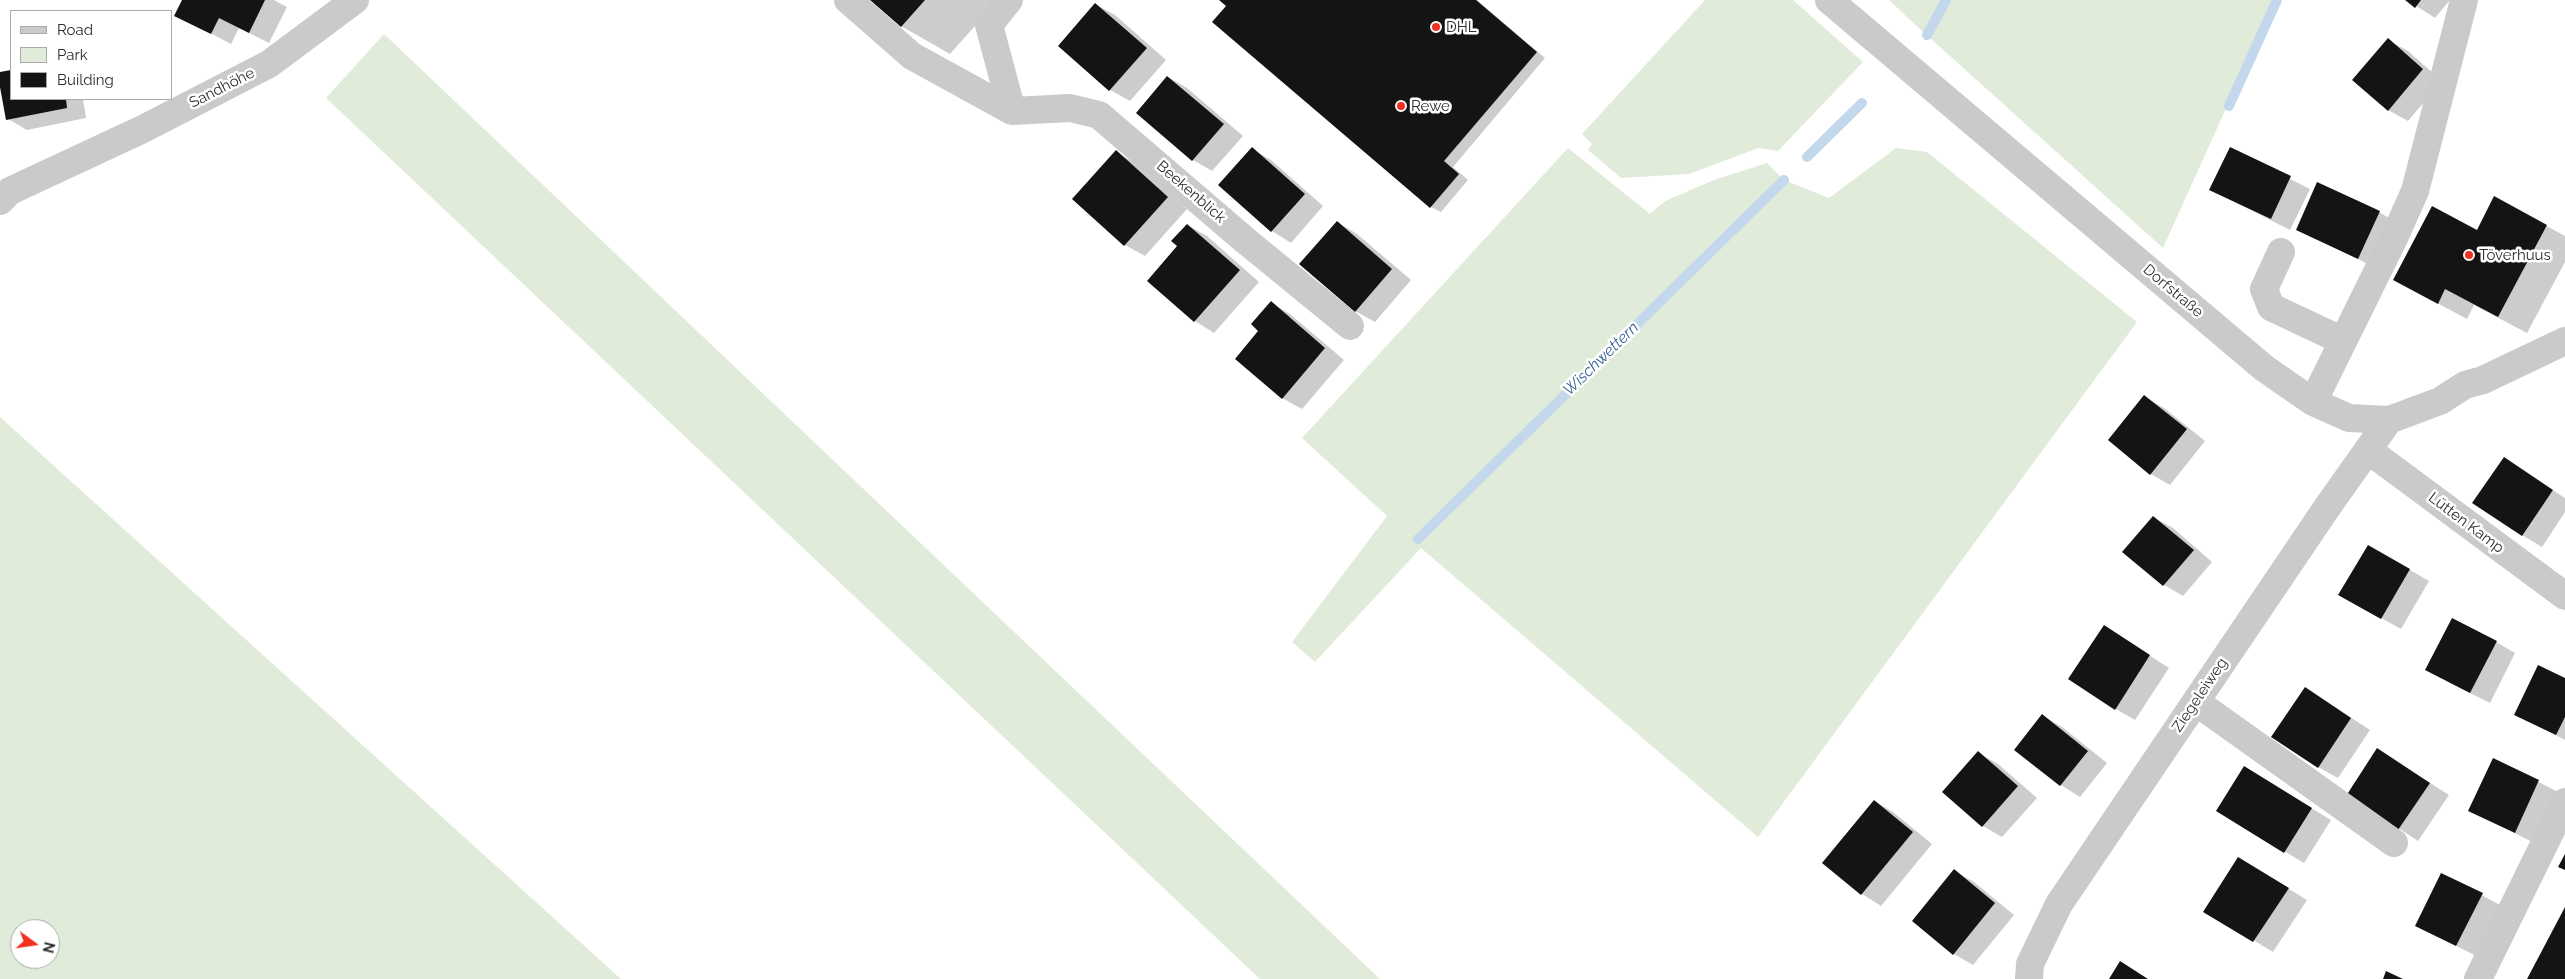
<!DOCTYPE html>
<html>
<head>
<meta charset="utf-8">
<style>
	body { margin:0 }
	#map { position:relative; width:2565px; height:979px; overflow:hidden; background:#fff; font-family:Raleway,sans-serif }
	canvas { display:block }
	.legend { position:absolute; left:10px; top:10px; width:162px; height:90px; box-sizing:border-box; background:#fff; border:1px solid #ababab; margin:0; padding:6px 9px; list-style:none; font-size:15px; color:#2d2d2d }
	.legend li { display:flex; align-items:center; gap:10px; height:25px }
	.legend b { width:25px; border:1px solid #ababab }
	.north { position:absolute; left:10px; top:919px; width:50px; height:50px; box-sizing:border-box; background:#fff; border:1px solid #ababab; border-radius:50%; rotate:104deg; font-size:14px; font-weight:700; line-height:20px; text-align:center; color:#2d2d2d }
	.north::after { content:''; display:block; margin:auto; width:18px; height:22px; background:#f13022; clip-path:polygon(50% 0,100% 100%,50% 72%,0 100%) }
</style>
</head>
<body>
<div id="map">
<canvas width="2565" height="979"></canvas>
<ul class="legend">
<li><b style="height:6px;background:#cacaca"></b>Road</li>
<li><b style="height:14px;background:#e0ecd9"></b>Park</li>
<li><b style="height:14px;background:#141414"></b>Building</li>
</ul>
<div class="north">N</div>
</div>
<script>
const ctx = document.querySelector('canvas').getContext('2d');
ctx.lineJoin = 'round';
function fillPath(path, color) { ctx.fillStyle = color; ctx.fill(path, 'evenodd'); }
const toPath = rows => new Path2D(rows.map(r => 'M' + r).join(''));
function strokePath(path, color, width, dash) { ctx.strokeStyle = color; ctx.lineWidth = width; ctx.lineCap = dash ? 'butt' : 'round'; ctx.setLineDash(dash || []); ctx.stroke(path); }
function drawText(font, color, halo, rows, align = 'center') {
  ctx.font = font + ' Raleway,sans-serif'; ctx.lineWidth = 5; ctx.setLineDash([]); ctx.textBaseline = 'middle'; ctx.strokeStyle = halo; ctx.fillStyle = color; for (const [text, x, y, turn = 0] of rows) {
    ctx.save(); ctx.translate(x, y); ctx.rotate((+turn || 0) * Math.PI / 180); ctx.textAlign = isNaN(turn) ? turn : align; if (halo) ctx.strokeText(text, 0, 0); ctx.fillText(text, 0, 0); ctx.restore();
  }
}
const green = toPath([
	[1705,0,1793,0,1863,62,1778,151,1758,148,1689,174,1621,178,1588,150,1592,144,1582,134],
	[1889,0,1943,0,1925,34],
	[1951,0,2275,0,2163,248,1930,38],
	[384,34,1380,979,1260,979,326,98],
	[1568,148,1650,214,1665,201,1714,180,1767,163,1784,180,1829,198,1896,148,1927,152,2137,322,1758,837,1421,548,1315,662,1292,642,1387,516,1302,438],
	[0,417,621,979,0,979],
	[20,929,50,929,50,959,20,959]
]);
const shadow = toPath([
	[183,0,274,0,287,7,269,43,239,28,231,44,176,15],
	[872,0,998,0,950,54,901,26],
	[1221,0,1477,0,1545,58,1453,167,1468,180,1441,212,1431,207,1214,21,1227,6],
	[2407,0,2450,0,2435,18],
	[1095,4,1115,15,1166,60,1130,101,1110,90,1060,46],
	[2388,40,2408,51,2442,81,2408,121,2388,110],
	[11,71,11,99,83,99,86,118,27,130,8,119,0,73],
	[1168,77,1187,88,1243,136,1212,171,1193,160],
	[1252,149,1271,160,1323,206,1291,243,1272,231],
	[2231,149,2310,189,2290,230,2211,190],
	[1116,152,1135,163,1187,209,1145,256,1125,245],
	[2495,198,2565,236,2565,262,2527,333,2474,305,2467,319,2394,280,2477,232],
	[2379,212,2399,224,2378,269,2297,229],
	[1337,222,1357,234,1411,280,1375,322,1355,311],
	[1187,225,1207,236,1259,282,1214,333,1195,321,1149,281,1179,246],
	[1271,303,1290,314,1344,360,1302,409,1282,398,1260,330],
	[2145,397,2164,408,2205,441,2170,485,2151,474],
	[2504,459,2565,498,2565,512,2542,547,2522,535],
	[2153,517,2173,528,2212,562,2183,596,2164,585,2124,552],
	[2369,546,2429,581,2401,629,2340,595],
	[2104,626,2169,668,2135,720,2116,709],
	[2496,642,2515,653,2490,703,2446,681],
	[2565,680,2565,740,2516,714],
	[2306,688,2370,730,2338,778,2318,767],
	[2043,716,2062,727,2107,763,2080,797,2061,785,2016,750],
	[2378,750,2449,795,2418,841,2348,795],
	[1978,753,1998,764,2037,798,2002,837,1983,826],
	[2494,759,2558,792,2534,843,2470,810],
	[2263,779,2331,820,2304,863,2217,811],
	[1874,801,1893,812,1932,844,1881,906,1862,894,1824,862],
	[2258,870,2307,900,2273,952,2205,911],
	[1954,871,1974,882,2014,915,1973,965,1954,954],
	[2442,874,2502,906,2476,956,2416,925]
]);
const stream = toPath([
	[1927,35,1946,0],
	[2229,106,2277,0],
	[1807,157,1862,103],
	[1418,539,1784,180]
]);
const building = toPath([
	[182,0,265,0,249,33,219,18,211,34,174,16],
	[870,0,925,0,901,27],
	[1219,0,1476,0,1537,52,1444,161,1459,174,1430,208,1212,22,1226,6],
	[2405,0,2421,0,2415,8],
	[1095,3,1147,48,1109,91,1058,46],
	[2388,38,2423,69,2388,111,2352,80],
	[11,70,11,99,66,99,67,108,6,120,0,87,0,72],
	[1167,76,1224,124,1192,161,1136,113],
	[1252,147,1305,194,1271,232,1218,185],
	[2230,147,2291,176,2271,219,2209,190],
	[1116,150,1168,197,1124,246,1072,199],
	[2317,182,2380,211,2358,259,2296,230],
	[2494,196,2547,225,2498,317,2445,289,2438,304,2393,280,2432,206,2477,230],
	[1337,221,1392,269,1355,312,1299,264],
	[1187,224,1240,270,1194,322,1147,281,1177,246,1171,241],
	[1271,301,1325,348,1282,399,1235,359,1258,331,1251,324],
	[2144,395,2187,429,2150,475,2108,440],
	[2504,457,2553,490,2522,536,2472,503],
	[2153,516,2194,550,2163,586,2122,552],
	[2368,545,2410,569,2381,619,2338,595],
	[2452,618,2497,641,2470,693,2425,670],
	[2104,625,2150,655,2115,710,2068,679],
	[2538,665,2565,678,2565,717,2556,735,2514,715],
	[2305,687,2351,718,2318,768,2271,737],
	[2042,714,2088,751,2060,786,2014,750],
	[2377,748,2430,783,2398,830,2346,796],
	[1978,751,2018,786,1982,827,1942,792],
	[2493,758,2539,780,2515,833,2468,811],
	[2244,766,2312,808,2284,853,2216,811],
	[1874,800,1913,832,1861,895,1822,863],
	[2565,854,2565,870,2558,867],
	[2238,857,2289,888,2253,942,2203,912],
	[1954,869,1995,903,1953,955,1912,921],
	[2441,873,2483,893,2456,946,2415,926],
	[2565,907,2565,979,2527,979],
	[2120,961,2148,979,2109,979],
	[2386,971,2403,979,2383,979]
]);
const minor = toPath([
	[848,0,912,56,1012,111],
	[1009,0,989,25,1012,111,1070,108,1099,115,1246,241,1350,326],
	[1829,0,2264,368,2313,402,2349,418,2389,420,2440,401,2465,385,2483,380,2565,341],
	[0,201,10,191,143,129,269,64,355,0],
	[2281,252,2264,289,2271,307,2343,341],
	[2313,402,2394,238,2415,191,2464,0],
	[2368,450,2565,596],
	[2196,702,2394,843],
	[2029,979,2030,964,2059,904,2328,506,2389,420],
	[2478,979,2565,802]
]);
const markers = [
	[1436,27,5,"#f13022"],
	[1401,106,5,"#f13022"],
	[2469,255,5,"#f13022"]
];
const poiNames = [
	["DHL",1446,27],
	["Rewe",1411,106],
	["Töverhuus",2479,255]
];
const streetNames = [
	["Sandhöhe",222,88,-27],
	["Beekenblick",1191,192,41],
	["Dorfstraße",2173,291,40],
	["Lütten Kamp",2466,523,37],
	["Ziegeleiweg",2200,695,-56]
];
const waterNames = [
	["Wischwettern",1601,359,-44]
];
fillPath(green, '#e0ecd9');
fillPath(shadow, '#0003');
strokePath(stream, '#c3d7ed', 10);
fillPath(building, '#141414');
strokePath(minor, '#cacaca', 28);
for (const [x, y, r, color] of markers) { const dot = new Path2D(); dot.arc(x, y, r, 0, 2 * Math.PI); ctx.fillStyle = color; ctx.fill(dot); strokePath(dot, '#fff', 2); }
drawText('15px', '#2d2d2d', '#fff', poiNames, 'left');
drawText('15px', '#2d2d2d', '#fff', streetNames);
drawText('italic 16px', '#366294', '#fff', waterNames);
</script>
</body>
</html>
